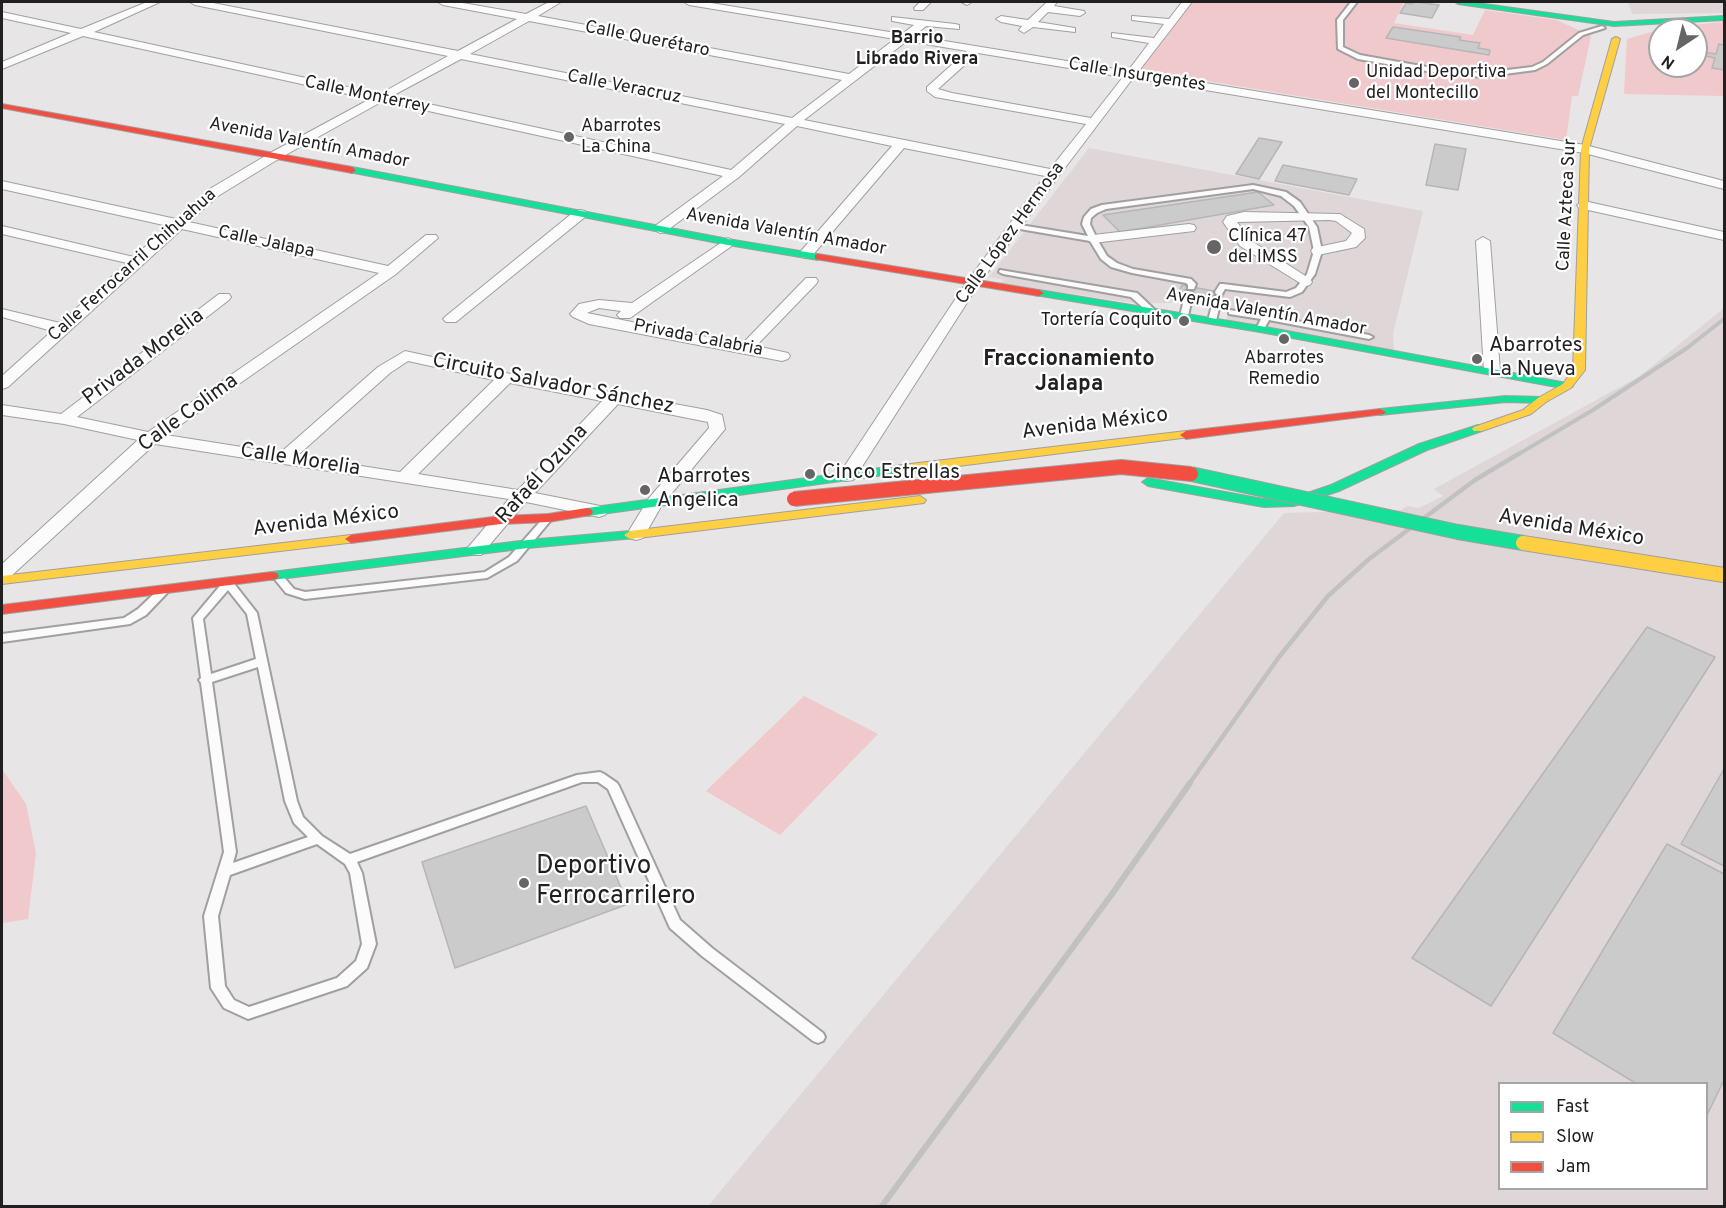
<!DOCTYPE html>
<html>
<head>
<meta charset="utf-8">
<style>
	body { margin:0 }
	#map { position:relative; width:1726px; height:1208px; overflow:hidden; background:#e7e5e5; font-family:Overpass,sans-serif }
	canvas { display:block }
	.frame { position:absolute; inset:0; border:3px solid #211f1f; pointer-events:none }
	.legend { position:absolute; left:1498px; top:1082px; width:210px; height:108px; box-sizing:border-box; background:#fff; border:2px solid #a6a5a5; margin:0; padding:8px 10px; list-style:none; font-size:18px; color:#211f1f }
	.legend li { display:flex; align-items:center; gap:12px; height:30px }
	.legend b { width:30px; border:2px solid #a6a5a5 }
	.north { position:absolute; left:1648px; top:18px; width:60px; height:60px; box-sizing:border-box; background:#fff; border:2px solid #a6a5a5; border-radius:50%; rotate:215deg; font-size:16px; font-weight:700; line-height:24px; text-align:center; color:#211f1f }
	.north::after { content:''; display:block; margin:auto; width:21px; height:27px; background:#666464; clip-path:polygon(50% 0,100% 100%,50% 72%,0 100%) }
</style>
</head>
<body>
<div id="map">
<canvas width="1726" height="1208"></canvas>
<div class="frame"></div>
<ul class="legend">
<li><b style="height:8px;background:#16e098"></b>Fast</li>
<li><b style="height:8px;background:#ffcf43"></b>Slow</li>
<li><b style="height:8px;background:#f24e42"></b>Jam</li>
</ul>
<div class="north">N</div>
</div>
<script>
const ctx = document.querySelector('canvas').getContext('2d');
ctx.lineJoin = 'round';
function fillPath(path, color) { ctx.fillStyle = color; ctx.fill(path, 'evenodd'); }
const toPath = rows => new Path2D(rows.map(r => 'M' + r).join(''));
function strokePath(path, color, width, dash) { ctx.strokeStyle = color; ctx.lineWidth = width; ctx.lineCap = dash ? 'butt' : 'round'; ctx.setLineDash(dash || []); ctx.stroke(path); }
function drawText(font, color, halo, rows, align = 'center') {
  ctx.font = font + ' Overpass,sans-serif'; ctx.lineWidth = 4.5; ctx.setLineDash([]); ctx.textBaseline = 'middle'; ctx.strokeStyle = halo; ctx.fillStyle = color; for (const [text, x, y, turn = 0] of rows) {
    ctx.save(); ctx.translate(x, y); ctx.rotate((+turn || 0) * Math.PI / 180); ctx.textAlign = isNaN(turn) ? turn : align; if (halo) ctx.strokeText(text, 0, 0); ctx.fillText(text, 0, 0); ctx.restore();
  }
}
const built = toPath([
	[1628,2,1724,2,1724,13,1632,14],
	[1089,148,1423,211,1393,334,1394,350,1225,323,1228,315,1225,308,1227,300,1180,292,1181,297,1171,303,1134,303,999,283,1004,280,989,277],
	[1724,308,1724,1206,708,1206,1284,513,1401,510,1407,506,1419,508,1443,496,1434,489,1640,376],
	[1500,1084,1706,1084,1706,1188,1500,1188]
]);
const green = toPath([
	[1193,2,1404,2,1394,23,1473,35,1485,10,1557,20,1591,36,1578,96,1572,96,1566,140,1140,70],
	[1724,22,1724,96,1624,94,1627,39,1668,27],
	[1660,30,1696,30,1696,66,1660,66],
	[804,696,878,734,780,835,706,791],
	[2,769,26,804,36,853,28,919,2,923]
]);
const building = toPath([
	[1414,2,1416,2,1439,5,1432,18,1400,13,1406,3,1412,4,1414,2],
	[1393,27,1461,37,1459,40,1480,43,1478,48,1490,50,1489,55,1386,38,1393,27],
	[1719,44,1724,45,1724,70,1712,68,1715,58,1696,54,1696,51,1716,54,1719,44],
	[1259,138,1282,142,1259,179,1236,174,1259,138],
	[1435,144,1466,149,1458,190,1426,185,1435,144],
	[1283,165,1357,179,1349,195,1275,181,1283,165],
	[1258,192,1274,205,1120,232,1103,215,1258,192],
	[1182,285,1224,293,1222,299,1179,291,1182,285],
	[1647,627,1715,657,1491,1006,1412,958,1647,627],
	[1724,769,1724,866,1681,844,1724,769],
	[586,806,628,904,455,968,422,862,586,806],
	[1667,844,1724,874,1724,1080,1706,1117,1706,1084,1637,1084,1553,1033,1667,844]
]);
const lane = toPath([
	[1351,2,1357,2,1343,20,1343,47,1360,55,1438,69,1482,73,1532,67,1543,62,1579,33,1602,26,1605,28,1583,35,1547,64,1535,70,1482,77,1438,73,1358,59,1338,49,1337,20,1351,2],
	[1253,185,1286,192,1300,202,1317,227,1322,251,1315,274,1302,292,1290,297,1225,289,1222,294,1216,294,1215,292,1220,284,1223,284,1286,292,1296,288,1307,274,1314,251,1309,227,1294,206,1281,196,1253,189,1106,209,1097,213,1091,218,1090,224,1097,239,1107,256,1117,263,1133,269,1191,279,1196,284,1194,289,1188,289,1188,285,1186,283,1132,273,1111,267,1101,259,1090,241,1014,228,1010,226,1014,224,1088,236,1082,224,1084,217,1091,209,1102,205,1253,185],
	[1000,270,1137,293,1156,311,1155,313,1149,313,1131,297,1003,274,999,272,1000,270],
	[1186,291,1189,291,1193,293,1188,316,1184,318,1180,316,1186,291],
	[1214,297,1217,297,1221,299,1216,321,1212,323,1208,321,1214,297],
	[1229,310,1266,315,1369,335,1373,337,1369,339,1269,320,1263,331,1260,331,1256,329,1261,319,1229,314,1229,310],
	[548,515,551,516,553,518,551,520,517,561,487,578,305,599,286,593,273,577,274,575,282,575,294,589,305,592,485,572,509,557,545,516,548,515],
	[228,580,232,581,257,613,297,801,303,817,322,836,350,854,577,775,600,772,604,774,617,783,619,786,680,920,712,948,823,1033,825,1037,823,1041,818,1043,813,1041,702,956,670,928,608,789,598,782,582,782,357,862,362,873,376,944,367,968,347,986,248,1019,224,1008,211,988,204,916,224,852,201,683,199,680,201,678,193,618,224,581,228,580],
	[228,590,247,614,256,659,211,674,203,619,228,590],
	[258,667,285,801,294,823,308,837,233,863,236,852,212,682,258,667],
	[317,844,345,864,350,873,362,944,356,961,337,978,249,1007,234,1000,225,986,218,916,230,875,317,844],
	[163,588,167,589,168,591,167,593,146,615,130,624,2,642,2,634,124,618,138,609,159,589,163,588]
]);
const street = toPath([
	[147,2,160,2,94,32,380,94,448,56,195,5,190,2,208,2,458,51,517,19,443,5,438,2,457,2,526,14,549,2,561,2,538,16,849,74,895,39,689,5,684,2,705,2,902,34,914,25,892,21,892,17,955,24,959,25,959,29,926,26,914,36,1128,71,1149,43,1112,37,1112,33,1154,38,1164,24,1132,20,1132,16,1169,19,1182,2,1192,2,1138,72,1585,145,1724,181,1724,189,1584,153,1133,78,1058,177,979,284,856,476,853,480,847,481,841,480,838,476,966,283,1045,176,904,148,811,257,806,258,801,257,799,254,801,251,892,146,797,126,739,177,665,232,660,233,653,229,655,226,723,176,383,101,280,158,218,196,189,222,388,266,426,235,436,235,438,238,396,274,166,435,280,453,378,367,405,351,506,373,707,410,722,415,725,429,662,505,643,538,636,540,629,538,627,534,649,498,709,428,708,422,618,404,535,493,605,507,608,511,605,515,599,517,526,502,481,555,467,555,465,551,509,499,155,444,9,578,2,580,2,564,138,440,64,424,2,415,2,405,61,414,219,294,229,294,231,297,229,300,77,417,148,432,379,273,182,229,8,387,2,389,2,376,52,331,2,317,2,309,60,323,127,263,2,234,2,226,134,257,168,226,2,189,2,181,176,219,208,190,272,152,370,99,83,36,2,69,2,62,71,33,2,18,2,12,81,29,147,2],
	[529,21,842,80,792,118,470,54,529,21],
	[907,41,967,51,927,87,927,91,935,97,1086,124,1050,169,804,120,907,41],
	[978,53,1123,77,1091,118,952,93,938,89,978,53],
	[461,59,785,124,731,170,392,96,461,59],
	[408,361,494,380,400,472,297,456,390,373,408,361],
	[510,383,602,401,518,490,418,474,510,383],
	[920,2,931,2,923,10,915,10,914,8,920,2],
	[961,2,972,2,967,5,961,2],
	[1047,2,1057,2,1054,6,1084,11,1085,13,1080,16,1048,12,1038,22,1075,28,1075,32,1033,27,1024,33,1019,30,1022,26,1001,22,996,19,1001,16,1028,20,1047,2],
	[1584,201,1724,232,1724,240,1579,208,1577,205,1584,201],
	[580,210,585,211,587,214,585,217,456,322,446,322,443,319,446,316,575,211,580,210],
	[1244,212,1340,214,1364,229,1365,238,1356,247,1318,255,1313,254,1311,251,1313,248,1346,241,1352,233,1336,221,1329,220,1237,222,1250,240,1310,279,1312,282,1310,285,1305,286,1240,246,1223,222,1227,216,1244,212],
	[1189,224,1194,225,1196,228,1194,231,1093,243,1086,239,1093,235,1189,224],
	[1483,237,1490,241,1500,371,1492,376,1484,371,1476,241,1483,237],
	[728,238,735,242,733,245,630,318,620,318,617,315,621,311,599,308,587,313,742,344,806,278,816,278,818,281,816,284,756,346,788,353,790,356,788,359,782,361,589,324,573,317,570,314,579,304,599,300,632,303,728,238]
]);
const fast = toPath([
	[1455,2,1470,2,1614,22,1724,16,1724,20,1614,26,1458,4,1455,2],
	[352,167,728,239,818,254,823,257,818,260,728,245,349,172,349,168,352,167],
	[1039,290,1260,326,1567,383,1573,386,1567,389,1260,332,1035,295,1035,291,1039,290],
	[1506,396,1542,397,1548,400,1542,403,1506,402,1380,415,1374,412,1380,409,1506,396],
	[1478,425,1484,429,1482,431,1427,450,1339,491,1294,506,1264,507,1148,486,1142,482,1148,478,1264,499,1293,498,1331,485,1419,444,1478,425],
	[902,465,906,466,908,469,906,472,587,516,581,512,587,508,902,465],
	[630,531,635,532,636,535,635,538,528,548,272,580,265,576,272,572,528,540,630,531]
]);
const slow = toPath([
	[1616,37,1620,39,1589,149,1585,370,1571,388,1546,402,1531,414,1482,431,1474,431,1472,429,1474,427,1523,410,1538,398,1563,384,1573,370,1581,149,1612,39,1616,37],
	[1186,431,1192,435,1190,437,902,473,896,469,902,465,1186,431],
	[920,496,926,500,924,503,630,539,624,535,630,531,920,496],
	[351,535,356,536,357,539,356,542,2,584,2,576,351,535]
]);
const jam = toPath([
	[2,104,352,167,356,170,352,173,2,108,2,104],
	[818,254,1039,290,1044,293,1039,296,815,259,815,255,818,254],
	[1380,409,1386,412,1384,414,1186,439,1180,435,1186,431,1380,409],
	[587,508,591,509,593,512,591,515,548,522,501,524,351,543,345,539,351,535,501,516,548,514,587,508],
	[272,572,277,573,279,576,277,579,2,614,2,605,272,572]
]);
const railFar2 = toPath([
	[1517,455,1593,410,1687,348,1724,319]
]);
const railFar1 = toPath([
	[1189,784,1279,657,1328,596,1369,559,1475,480,1520,453]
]);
const rail = toPath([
	[882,1206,1112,894,1190,783]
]);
const fastBridge = toPath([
	[1191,474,1458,532,1523,543]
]);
const slowBridge = toPath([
	[1523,543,1724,575]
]);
const jamBridge = toPath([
	[794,499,1121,467,1191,474]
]);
const markers = [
	[1354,83,6,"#666464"],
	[569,137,6,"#666464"],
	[1214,247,8,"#666464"],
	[1184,321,6,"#666464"],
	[1284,339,6,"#666464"],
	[1477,359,6,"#666464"],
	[810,474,6,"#666464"],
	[645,490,6,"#666464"],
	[524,883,6,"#666464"]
];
const farNeighbourhoodnames = [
	["Barrio",917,39],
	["Librado Rivera",917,60]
];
const farStreetnames = [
	["Calle Querétaro",647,40,11],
	["Calle Insurgentes",1137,76,9],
	["Calle Veracruz",624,88,11],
	["Calle Monterrey",367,96,12],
	["Avenida Valentín Amador",309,144,11],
	["Calle Azteca Sur",1568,205,-87],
	["Avenida Valentín Amador",786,233,10],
	["Calle López Hermosa",1011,234,-54],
	["Calle Jalapa",266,243,12],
	["Calle Ferrocarril Chihuahua",133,266,-42],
	["Avenida Valentín Amador",1266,313,10],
	["Privada Calabria",698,339,11]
];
const farPoinames = [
	["Unidad Deportiva",1366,73],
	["del Montecillo",1366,94],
	["Abarrotes",581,127],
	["La China",581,148],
	["Clínica 47",1228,237],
	["del IMSS",1228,258],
	["Tortería Coquito",1172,321,"right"],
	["Abarrotes",1284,359,"center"],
	["Remedio",1284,380,"center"]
];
const poiNames = [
	["Abarrotes",1489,347],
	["La Nueva",1489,371],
	["Cinco Estrellas",822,474],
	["Abarrotes",657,478],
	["Angelica",657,502]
];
const streetNames = [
	["Privada Morelia",144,358,-37],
	["Circuito Salvador Sánchez",553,385,11],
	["Calle Colima",189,414,-36],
	["Avenida México",1095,425,-7],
	["Calle Morelia",300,461,9],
	["Rafaél Ozuna",543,475,-48],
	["Avenida México",326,522,-7],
	["Avenida México",1571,529,9]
];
const neighbourhoodNames = [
	["Fraccionamiento",1069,361],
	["Jalapa",1069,386]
];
const nearPoinames = [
	["Deportivo",536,868],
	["Ferrocarrilero",536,898]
];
fillPath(built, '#dfd6d7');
fillPath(green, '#efc9cc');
fillPath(building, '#cccbcb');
strokePath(building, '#b7b5b5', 1.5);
strokePath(lane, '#a19f9f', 4);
strokePath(street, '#a19f9f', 2);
strokePath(fast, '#a19f9f', 2);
strokePath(slow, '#a19f9f', 2);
strokePath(jam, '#a19f9f', 2);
fillPath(lane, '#fbfbfb');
fillPath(street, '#fbfbfb');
fillPath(fast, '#16e098');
fillPath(slow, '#ffcf43');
fillPath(jam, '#f24e42');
strokePath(railFar2, '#c2c1c1', 4);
strokePath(railFar1, '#c2c1c1', 4.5);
strokePath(rail, '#c2c1c1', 6);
strokePath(fastBridge, '#a19f9f', 16, []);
strokePath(slowBridge, '#a19f9f', 16, []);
strokePath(jamBridge, '#a19f9f', 16, []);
strokePath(fastBridge, '#16e098', 14);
strokePath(slowBridge, '#ffcf43', 14);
strokePath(jamBridge, '#f24e42', 14);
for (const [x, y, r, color] of markers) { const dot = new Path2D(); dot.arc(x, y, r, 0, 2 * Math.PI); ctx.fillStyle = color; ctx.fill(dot); strokePath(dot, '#fff', 2); }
drawText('bold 18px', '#211f1f', '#fff', farNeighbourhoodnames);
drawText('18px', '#211f1f', '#fff', farStreetnames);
drawText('18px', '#211f1f', '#fff', farPoinames, 'left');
drawText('21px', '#211f1f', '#fff', poiNames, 'left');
drawText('21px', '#211f1f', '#fff', streetNames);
drawText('bold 22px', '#211f1f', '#fff', neighbourhoodNames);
drawText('26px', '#211f1f', '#fff', nearPoinames, 'left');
</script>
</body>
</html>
